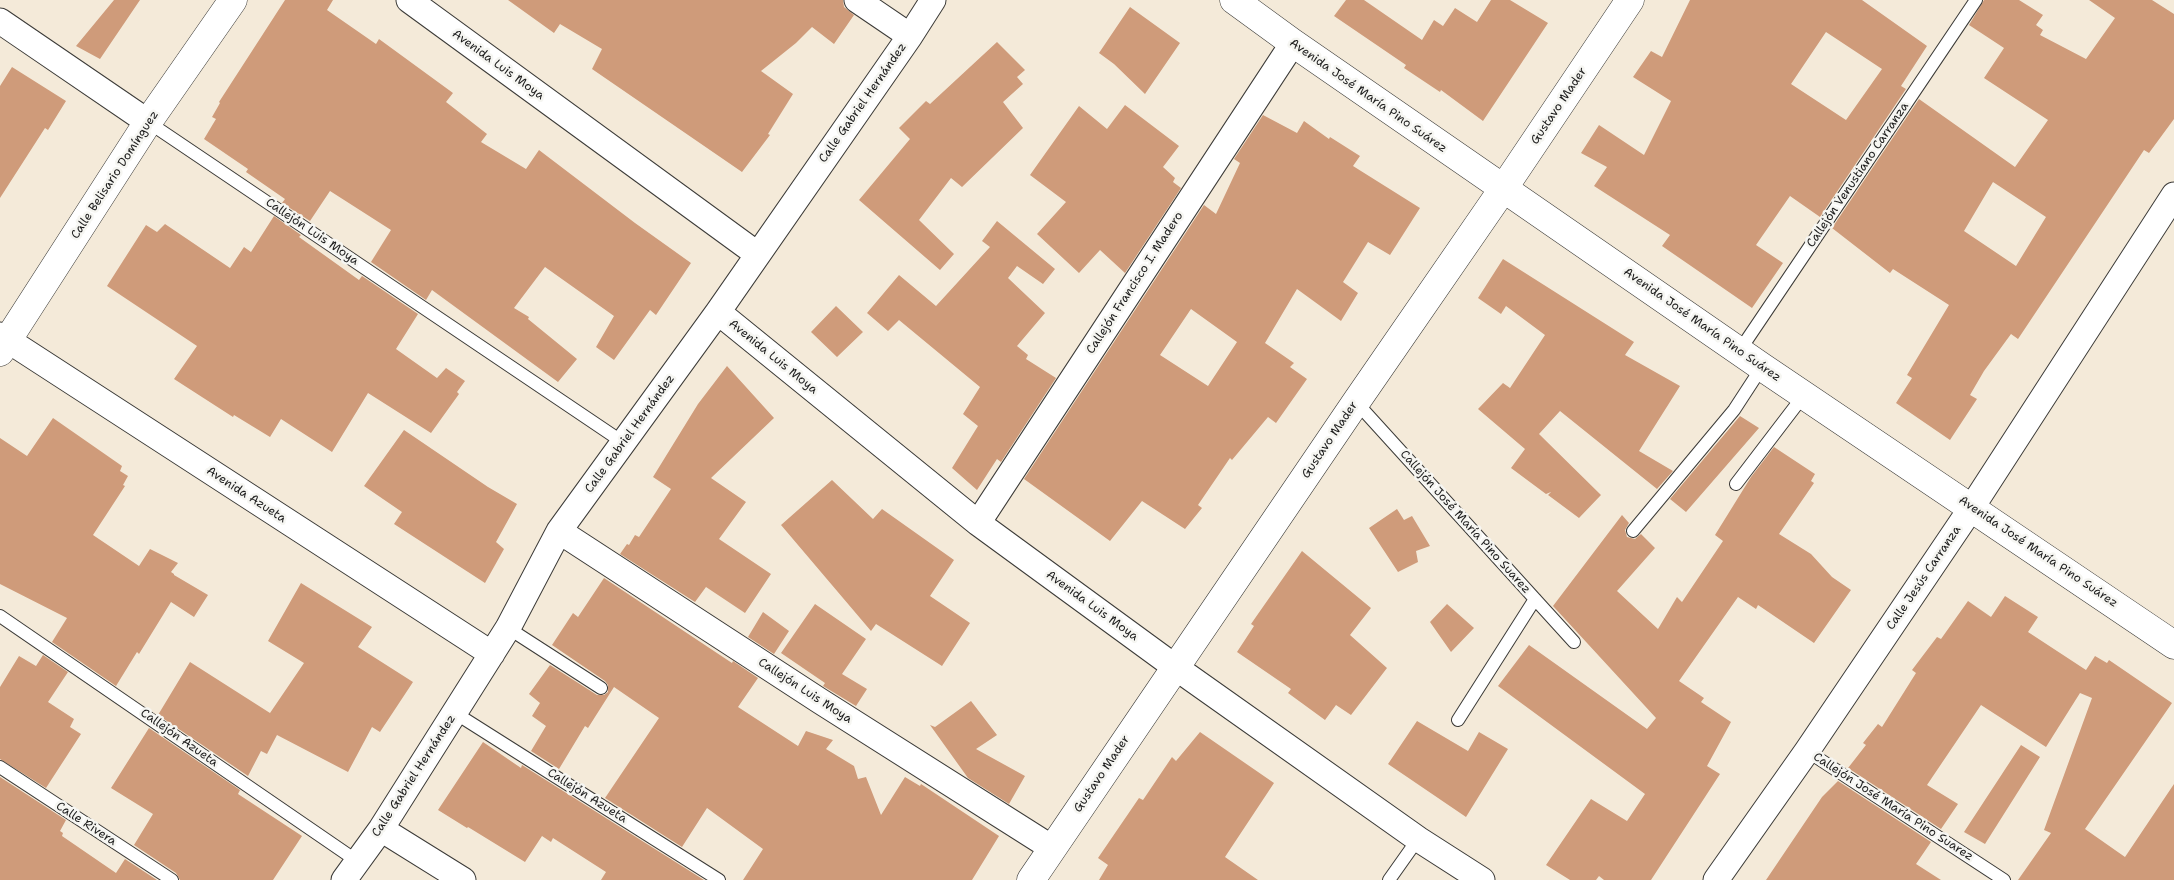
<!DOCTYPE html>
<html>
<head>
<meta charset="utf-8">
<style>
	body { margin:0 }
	canvas { display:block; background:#f4ead9 }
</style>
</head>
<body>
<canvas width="2174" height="880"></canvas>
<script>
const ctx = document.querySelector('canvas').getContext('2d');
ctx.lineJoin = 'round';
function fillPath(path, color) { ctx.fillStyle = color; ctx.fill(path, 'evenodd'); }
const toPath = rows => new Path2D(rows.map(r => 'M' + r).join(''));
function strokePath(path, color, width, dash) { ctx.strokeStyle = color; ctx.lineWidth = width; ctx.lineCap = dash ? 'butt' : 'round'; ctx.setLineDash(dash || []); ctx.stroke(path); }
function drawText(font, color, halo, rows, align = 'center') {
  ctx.font = font + ' "Shantell Sans",sans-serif'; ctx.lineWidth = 5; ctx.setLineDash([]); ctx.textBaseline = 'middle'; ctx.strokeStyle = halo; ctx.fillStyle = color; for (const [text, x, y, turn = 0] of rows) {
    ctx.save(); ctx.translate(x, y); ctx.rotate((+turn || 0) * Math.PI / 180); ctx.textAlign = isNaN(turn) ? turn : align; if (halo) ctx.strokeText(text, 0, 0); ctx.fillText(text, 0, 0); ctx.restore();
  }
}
const building = toPath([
	[114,0,140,0,100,59,76,46],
	[285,0,333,0,327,10,376,44,379,39,453,93,446,102,487,134,481,142,526,169,539,150,635,223,691,263,656,315,650,310,614,360,596,347,614,316,545,267,514,308,529,317,528,319,577,359,558,382,432,290,426,300,371,262,391,230,330,191,310,221,282,203,285,199,246,172,248,169,204,139,216,119,212,117,220,103,219,102],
	[508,0,843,0,844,7,854,15,834,44,812,27,796,43,761,71,793,94,768,134,770,135,742,172,592,69,602,49,560,24,554,33],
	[1346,0,1364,0,1422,40,1434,20,1443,26,1455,8,1477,22,1491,0,1510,0,1548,23,1483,121,1441,90,1440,92,1404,68,1406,65,1334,16],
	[1690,0,1862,0,1927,46,1901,86,1906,89,1820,217,1790,196,1756,245,1783,263,1752,308,1662,246,1670,235,1594,186,1607,167,1581,153,1599,125,1644,155,1671,101,1633,77,1651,51,1662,57],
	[1826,32,1882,69,1846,120,1791,84],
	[1984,0,2019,0,2043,15,2036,25,2043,30,2040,35,2086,59,2115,18,2089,0,2152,0,2174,14,2174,119,2149,153,2144,150,2018,339,2011,334,1984,371,1970,395,1977,399,1950,440,1896,403,1912,378,1907,375,1949,305,1893,269,1890,273,1832,228,1919,99,2015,167,2048,120,1984,78,2004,48,1969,25],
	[1993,182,2046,217,2016,266,1964,231],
	[1130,7,1180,43,1145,94,1114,64,1099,53],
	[997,42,1025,70,1017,77,1023,84,1003,102,1023,128,962,187,951,178,919,220,954,254,940,270,859,200,910,139,899,128,926,101,930,104],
	[12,67,66,101,48,130,45,128,0,198,0,86],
	[1125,105,1179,146,1163,167,1175,178,1173,182,1181,188,1125,273,1100,250,1079,273,1037,234,1066,202,1030,175,1079,106,1107,129],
	[1263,115,1297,133,1304,121,1329,139,1330,137,1360,156,1353,166,1420,208,1390,255,1368,242,1343,282,1358,293,1341,321,1297,289,1265,343,1294,363,1290,367,1307,379,1276,423,1268,417,1232,460,1230,458,1198,505,1202,508,1185,529,1142,501,1110,541,1024,479,1204,205,1216,214,1240,163,1234,159],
	[1191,309,1237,342,1208,386,1160,355],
	[274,216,301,235,299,237,359,280,362,276,418,314,396,349,437,378,446,368,465,381,457,392,459,394,431,433,368,393,332,452,281,419,270,437,234,415,233,417,174,379,197,346,107,286,146,225,157,232,165,224,230,268,244,247,251,252],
	[997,221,1055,269,1043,284,1017,266,1008,278,1045,313,1017,346,1028,355,1026,359,1056,378,1001,462,997,459,977,490,952,468,978,426,963,414,980,387,899,320,888,331,867,313,899,275,936,306,990,247,982,241],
	[1503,259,1634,342,1625,355,1680,386,1639,451,1673,471,1657,489,1560,411,1539,434,1601,495,1579,518,1548,495,1551,492,1546,494,1511,468,1525,449,1478,409,1503,383,1510,388,1545,335,1506,306,1501,314,1478,298],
	[836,306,863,332,837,357,811,332],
	[727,366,774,418,711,478,746,502,719,539,771,574,745,613,706,587,695,602,620,554,627,544,629,545,635,535,639,537,671,489,653,477,698,404],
	[1740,416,1759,428,1686,512,1670,499],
	[53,418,122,466,120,471,128,476,123,485,125,486,93,535,139,566,150,549,178,563,171,572,174,574,174,575,208,595,194,617,171,602,139,654,137,652,116,686,52,642,67,618,0,584,0,438,27,456],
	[404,430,488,487,517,504,496,542,504,549,485,583,394,524,402,512,364,486],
	[1774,447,1815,474,1811,481,1814,483,1779,534,1811,554,1832,577,1851,590,1814,643,1758,605,1756,609,1738,597,1679,681,1704,698,1701,702,1731,722,1707,766,1720,774,1651,880,1604,880,1599,876,1596,880,1570,880,1546,865,1591,799,1627,821,1645,794,1498,686,1529,645,1647,729,1656,718,1553,606,1622,515,1629,523,1625,530,1627,537,1635,539,1641,534,1655,548,1617,591,1658,629,1677,597,1682,602,1723,541,1715,535,1751,477],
	[832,480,873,519,882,509,954,560,930,596,970,623,942,666,876,624,871,631,781,525],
	[1397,509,1404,520,1412,516,1430,546,1416,551,1418,562,1398,572,1369,528],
	[1302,551,1371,608,1350,635,1387,668,1351,715,1336,705,1325,720,1288,693,1291,689,1237,652,1254,626,1251,624],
	[604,578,732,663,733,661,758,678,738,707,798,746,806,731,833,740,826,749,854,766,858,779,866,777,881,815,905,777,920,786,921,784,999,836,972,880,743,880,763,849,707,808,682,847,605,798,659,718,614,687,588,728,585,726,559,769,531,751,546,726,532,716,540,703,529,694,550,665,597,695,604,695,608,692,608,685,605,681,552,645,573,613,578,617],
	[301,583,372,627,358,647,413,682,380,732,372,727,348,772,277,735,267,754,261,751,248,776,158,715,190,662,270,713,304,663,268,641],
	[2005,596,2038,617,2028,632,2086,670,2095,656,2107,663,2109,660,2172,703,2085,829,2125,857,2174,784,2174,880,2018,880,2051,833,2044,830,2092,698,2080,693,2046,747,1981,705,1927,785,1958,804,1941,829,1848,768,1866,745,1863,743,1878,724,1882,727,1916,673,1912,670,1937,637,1941,639,1968,601,1991,617],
	[815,604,866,639,842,674,867,689,856,706,823,686,825,683,781,653],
	[1447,604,1474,628,1451,652,1430,622],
	[763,612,789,631,774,654,748,637],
	[43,655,68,672,48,702,74,719,70,727,81,734,46,788,0,759,0,687,19,656,36,666],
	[971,701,997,735,976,749,1025,776,1009,804,968,778,930,725,935,727],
	[1417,721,1468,751,1479,732,1508,749,1466,817,1388,764],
	[149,728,240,790,238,794,302,836,273,880,180,880,176,873,134,845,153,814,111,788],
	[1200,732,1274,783,1225,857,1258,880,1099,880,1108,865,1098,858,1139,798,1143,800,1172,757,1176,761],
	[483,742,521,768,522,765,704,880,601,880,606,872,553,838,551,842,542,836,525,862,468,827,467,828,438,810],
	[2021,745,2040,757,1985,844,1964,832],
	[0,777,66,820,60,831,63,833,62,836,116,873,125,859,157,880,0,880],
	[1838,781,1931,842,1916,864,1941,880,1766,880,1822,797]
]);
const service = toPath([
	[148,122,624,443],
	[1740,350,1976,0],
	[1356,402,1574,642],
	[1736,484,1804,395],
	[1633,531,1734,410,1762,367],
	[0,616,357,861],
	[508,628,601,688],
	[455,713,719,880],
	[1458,720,1535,599],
	[1807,751,2004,880],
	[0,767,172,880],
	[1389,880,1418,839]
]);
const minor = toPath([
	[409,0,757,254],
	[857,0,910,36],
	[0,21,148,122],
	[718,312,978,523,1175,667,1418,839,1482,880],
	[0,335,492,654],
	[978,523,1293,43],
	[559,531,820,701,1052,848],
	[381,829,463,880],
	[344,880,381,829,508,628,559,531,718,312,910,36,933,0],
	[1716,880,1807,751,1972,507,2174,195]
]);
const tertiary = toPath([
	[1234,0,1293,43,1762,367,2174,645],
	[0,352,148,122,233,0],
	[1031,880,1356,402,1503,189,1630,0]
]);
const streetNames = [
	["Avenida Luis Moya",498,65,36],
	["Avenida José María Pino Suárez",1368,96,35],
	["Calle Gabriel Hernández",863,103,-55],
	["Gustavo Mader",1559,106,-56],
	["Calle Belisario Domínguez",115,175,-57],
	["Callejón Venustiano Carranza",1858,175,-56],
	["Callejón Luis Moya",312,232,34],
	["Callejón Francisco I. Madero",1135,283,-57],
	["Avenida José María Pino Suárez",1702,325,35],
	["Avenida Luis Moya",773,357,39],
	["Calle Gabriel Hernández",630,434,-54],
	["Gustavo Mader",1330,440,-56],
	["Avenida Azueta",246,495,33],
	["Callejón José María Pino Suarez",1465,522,48],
	["Avenida José María Pino Suárez",2038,552,34],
	["Calle Jesús Carranza",1924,578,-56],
	["Avenida Luis Moya",1092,606,36],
	["Callejón Luis Moya",805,691,33],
	["Callejón Azueta",179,738,35],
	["Gustavo Mader",1102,774,-56],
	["Calle Gabriel Hernández",414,776,-57],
	["Callejón Azueta",587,796,32],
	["Callejón José María Pino Suarez",1893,807,33],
	["Calle Rivera",86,824,33]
];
fillPath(building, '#cf9b7a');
strokePath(service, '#3c3b38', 14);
strokePath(minor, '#3c3b38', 27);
strokePath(tertiary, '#3c3b38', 29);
strokePath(service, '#fff', 12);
strokePath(minor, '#fff', 25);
strokePath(tertiary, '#fff', 28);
drawText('12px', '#1c1c1c', '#f6f6f2', streetNames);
</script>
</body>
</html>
